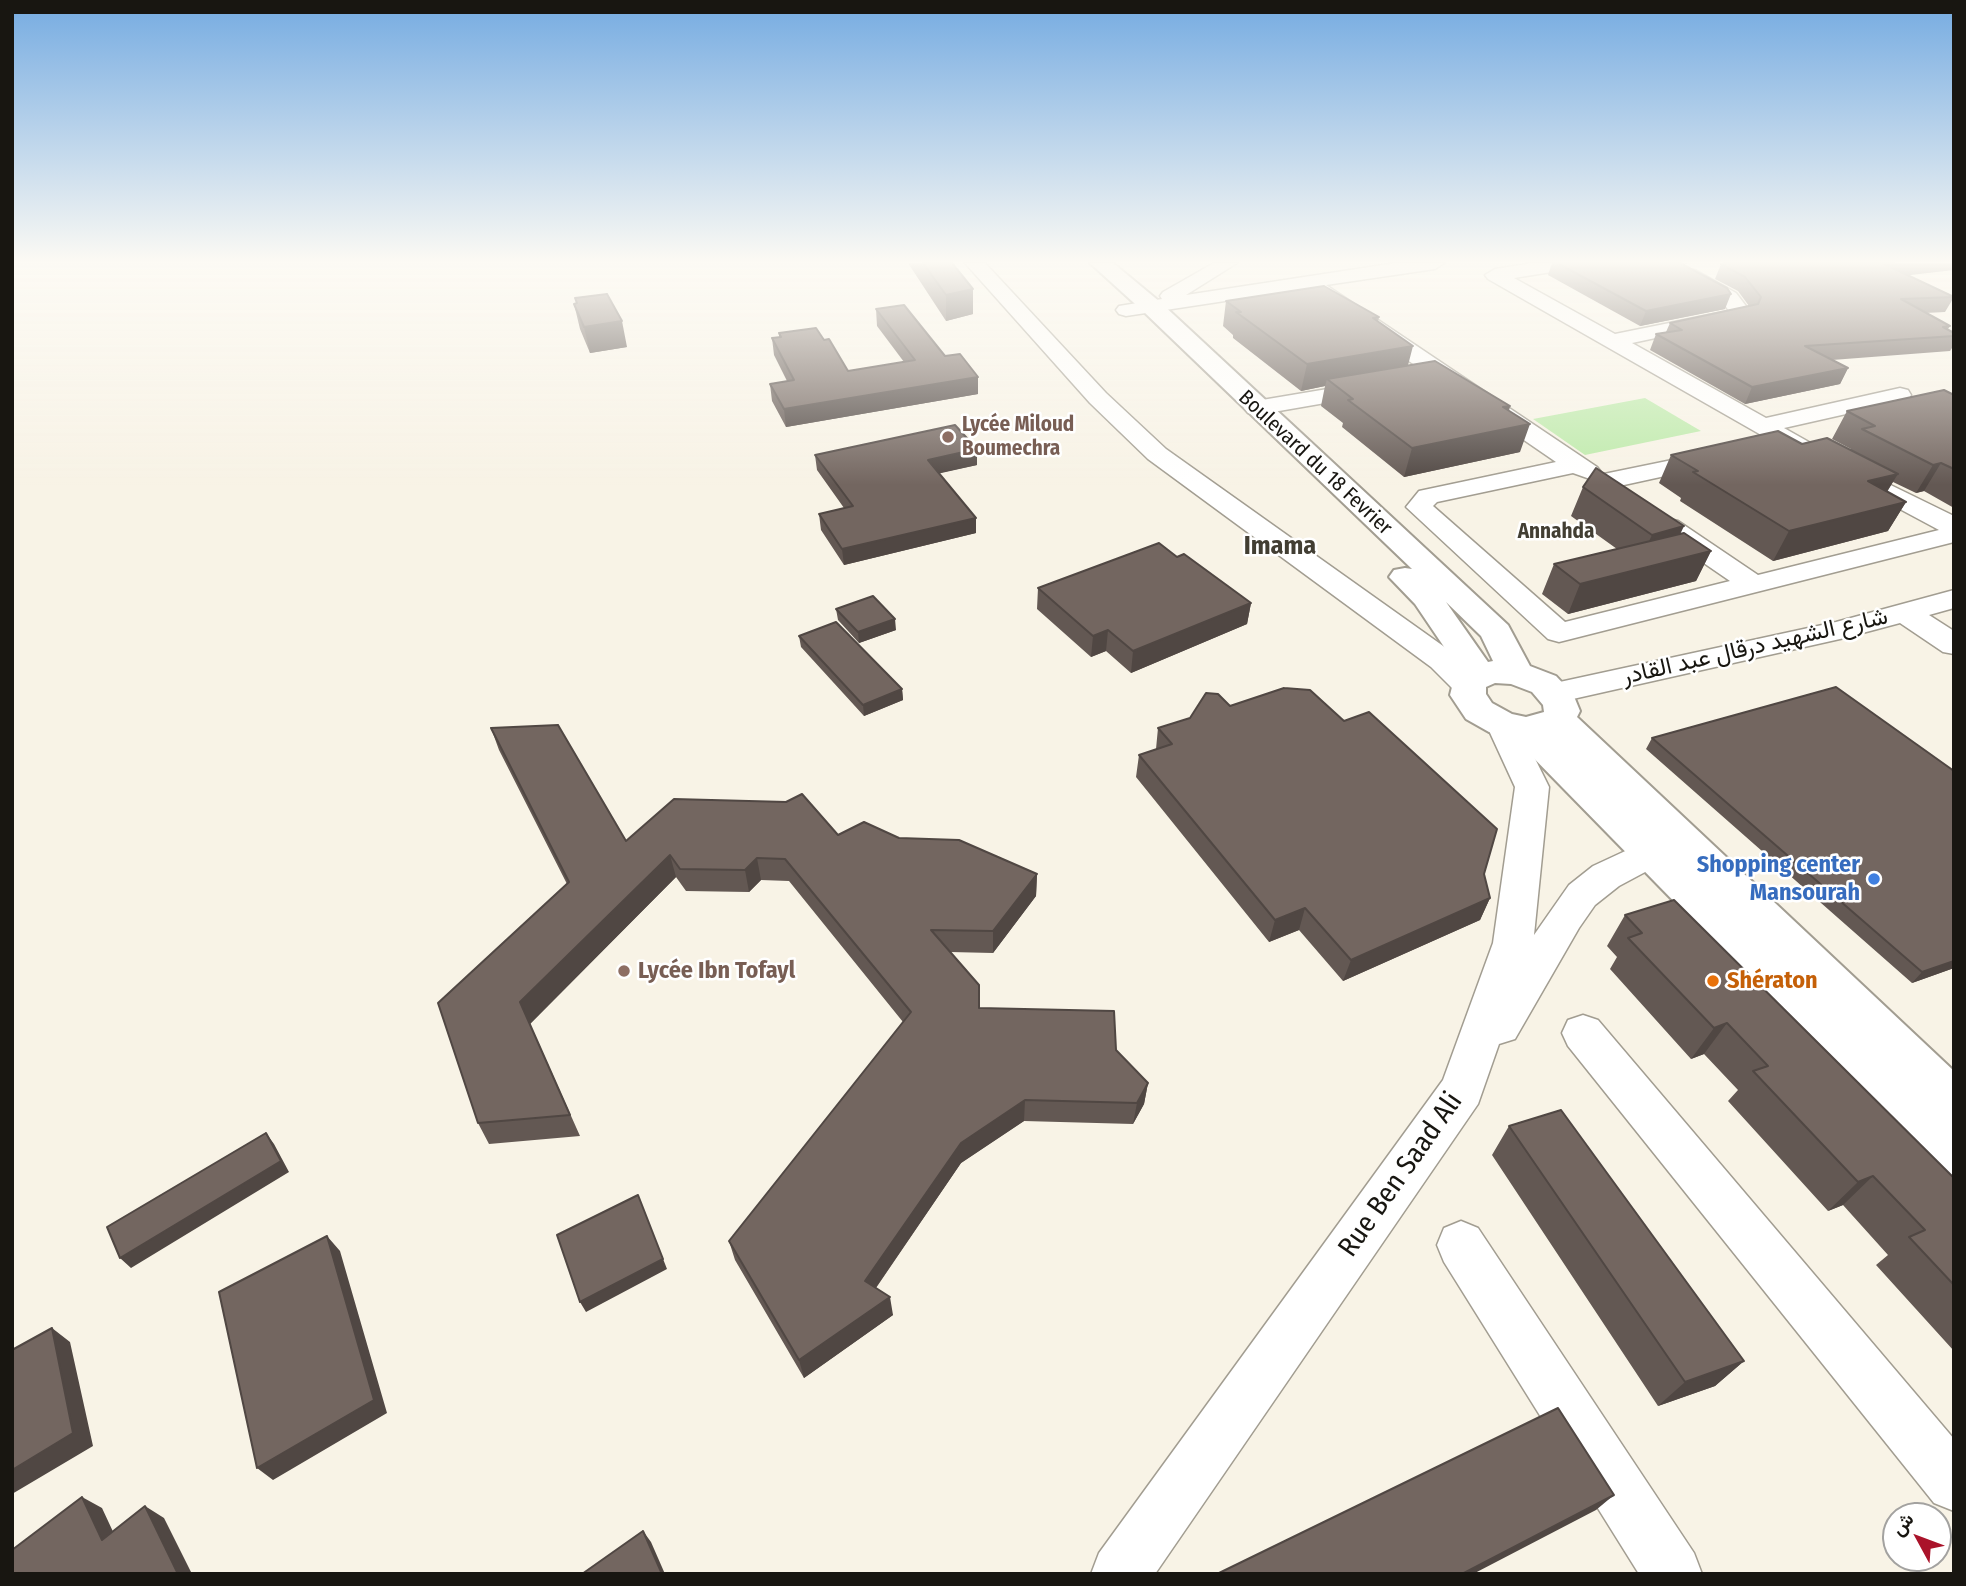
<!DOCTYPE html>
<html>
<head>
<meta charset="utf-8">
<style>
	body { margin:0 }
	#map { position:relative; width:1966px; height:1586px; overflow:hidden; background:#f8f3e6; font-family:"Fira Sans Condensed",Vazirmatn,sans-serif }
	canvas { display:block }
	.frame { position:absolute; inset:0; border:14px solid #181611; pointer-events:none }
	.north { position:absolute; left:1882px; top:1502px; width:70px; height:70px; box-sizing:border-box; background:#fff; border:2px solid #a3a2a0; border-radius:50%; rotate:311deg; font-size:19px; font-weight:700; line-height:28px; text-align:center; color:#181611 }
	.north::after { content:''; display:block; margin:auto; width:24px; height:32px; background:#aa132a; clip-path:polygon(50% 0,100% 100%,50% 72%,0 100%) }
</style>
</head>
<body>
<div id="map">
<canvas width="1966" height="1586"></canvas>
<div class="frame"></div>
<div class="north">ش</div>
</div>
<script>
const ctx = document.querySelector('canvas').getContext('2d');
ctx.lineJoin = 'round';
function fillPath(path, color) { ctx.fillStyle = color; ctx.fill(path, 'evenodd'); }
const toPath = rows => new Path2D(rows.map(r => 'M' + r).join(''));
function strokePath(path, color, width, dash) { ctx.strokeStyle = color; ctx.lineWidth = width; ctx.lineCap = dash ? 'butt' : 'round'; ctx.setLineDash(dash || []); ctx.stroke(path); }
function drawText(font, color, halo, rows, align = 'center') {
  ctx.font = font + ' "Fira Sans Condensed",Vazirmatn,sans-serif'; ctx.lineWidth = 5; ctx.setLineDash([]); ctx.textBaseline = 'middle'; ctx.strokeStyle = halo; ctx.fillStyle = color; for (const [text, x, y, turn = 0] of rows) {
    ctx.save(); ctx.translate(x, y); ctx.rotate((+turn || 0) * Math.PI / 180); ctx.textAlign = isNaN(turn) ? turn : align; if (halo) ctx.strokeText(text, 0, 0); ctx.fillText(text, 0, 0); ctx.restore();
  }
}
const green = toPath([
	[1645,398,1701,431,1585,455,1533,419]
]);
const street = toPath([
	[965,263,985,263,1106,393,1166,449,1453,653,1480,680,1485,687,1480,694,1469,697,1458,694,1431,667,1148,459,1090,403,965,263],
	[1214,263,1237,263,1186,295,1396,263,1444,263,1435,269,1326,285,1597,467,1601,472,1599,475,1711,452,1720,454,1723,459,1720,464,1601,490,1592,487,1588,482,1590,479,1573,473,1437,502,1433,506,1565,622,1730,581,1660,533,1656,527,1660,521,1669,519,1678,521,1758,575,1939,530,1855,485,1851,480,1855,475,1864,472,1954,516,1954,542,1559,642,1548,639,1406,507,1419,491,1556,462,1304,289,1126,316,1119,314,1116,310,1119,306,1162,299,1160,296,1163,292,1214,263],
	[1533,263,1579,263,1570,269,1514,278,1615,334,1729,311,1722,301,1681,278,1678,274,1681,270,1695,270,1736,293,1752,314,1749,318,1632,343,1766,418,1900,388,1908,390,1911,395,1908,400,1784,428,1823,450,1826,455,1823,460,1814,462,1805,460,1488,279,1485,275,1495,269,1533,263],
	[1369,382,1377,384,1380,389,1377,394,1256,415,1248,413,1244,408,1248,403,1256,401,1369,382],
	[1954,590,1954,608,1929,615,1954,631,1954,654,1943,652,1900,623,1840,639,1555,703,1544,700,1539,693,1544,686,1555,683,1836,622,1954,590],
	[1502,713,1514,716,1549,787,1534,935,1569,885,1593,866,1649,840,1662,843,1667,853,1662,863,1619,886,1595,905,1579,928,1515,1039,1499,1044,1478,1104,1155,1574,1091,1574,1099,1553,1443,1080,1493,943,1515,787,1486,724,1490,716,1502,713],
	[1583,1015,1598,1020,1954,1439,1954,1511,1934,1503,1568,1046,1562,1033,1568,1020,1583,1015],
	[1461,1221,1478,1228,1694,1553,1702,1574,1639,1574,1444,1262,1437,1245,1444,1228,1461,1221]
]);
const secondary = toPath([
	[1090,263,1113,263,1160,302,1508,625,1530,666,1556,676,1573,694,1580,711,1577,717,1954,1071,1954,1176,1936,1169,1514,738,1489,732,1466,719,1450,695,1452,687,1461,672,1415,604,1389,577,1394,570,1405,568,1412,569,1144,312,1090,263],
	[1446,602,1481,636,1493,661,1488,662,1446,602],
	[1495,683,1511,684,1532,692,1543,705,1544,712,1526,717,1512,714,1492,703,1486,694,1486,687,1495,683]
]);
const wall = toPath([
	[908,263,952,263,973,289,973,314,946,321],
	[1552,263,1688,263,1681,264,1725,309,1640,326,1548,275],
	[1721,264,1907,275,1954,297,1945,312,1925,313,1950,326,1948,329,1954,332,1954,345,1950,351,1832,360,1848,368,1840,384,1745,404,1650,350,1656,334,1666,332,1670,323,1749,306,1738,291,1715,279],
	[575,298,627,347,590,353,580,329,574,304,576,303],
	[1226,301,1379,317,1378,322,1408,366,1510,406,1509,411,1520,452,1404,477,1342,427,1343,423,1321,406,1325,386,1301,391,1233,338,1233,335,1223,326],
	[876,309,945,356,978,394,786,427,772,401,770,384,787,381,774,355,772,338,779,337,779,333,824,340,848,371,904,362,877,326],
	[1954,395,1954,508,1924,491,1916,493,1893,482,1887,492,1906,502,1888,531,1773,561,1680,501,1681,498,1659,483,1671,455,1802,444,1850,450,1851,449,1832,439,1847,411],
	[977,449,977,465,939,473,976,533,844,565,821,530,819,514,844,508,817,470,815,455],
	[1583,487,1680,534,1711,551,1696,581,1568,614,1542,594,1554,564,1617,549,1571,516],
	[1177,557,1251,603,1247,624,1131,673,1106,651,1091,657,1037,609,1038,588],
	[836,609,896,630,859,643,838,620],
	[799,636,902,689,903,700,864,716,801,647],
	[1230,706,1484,874,1490,898,1480,920,1343,981,1299,930,1269,942,1136,777,1139,755,1156,749,1158,728],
	[491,728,626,841,838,835,899,838,1037,874,1036,896,993,953,950,952,979,1008,1116,1050,1148,1083,1144,1104,1133,1124,1024,1121,961,1163,876,1288,893,1315,804,1378,735,1260,729,1241,903,1022,789,881,761,880,749,892,686,891,676,877,530,1024,580,1136,489,1144,478,1123,567,884,499,750],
	[1652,738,1954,771,1954,968,1912,983,1646,749],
	[1625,915,1954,1178,1954,1351,1876,1265,1888,1255,1843,1205,1828,1211,1728,1101,1738,1090,1704,1054,1691,1059,1610,969,1617,957,1607,946],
	[1509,1126,1744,1361,1715,1386,1658,1406,1492,1155]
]);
const shadedWall = toPath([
	[1894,263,1954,263,1954,270,1876,279,1884,264],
	[973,289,973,314,946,321,946,295],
	[1731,294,1725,309,1640,326,1646,311],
	[622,321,627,347,590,353,584,327],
	[1413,346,1406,373,1327,379,1325,386,1301,391,1307,364],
	[1848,368,1840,384,1745,404,1752,387],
	[978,377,978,394,786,427,784,409],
	[1510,406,1502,430,1530,424,1520,452,1404,477,1412,448,1503,407],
	[977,449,977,465,928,476,928,460],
	[1941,463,1924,491,1916,493,1933,465],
	[1898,474,1880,502,1868,481],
	[1906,502,1888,531,1773,561,1789,531],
	[976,518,976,533,844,565,842,549],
	[1684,526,1670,556,1638,564,1652,535],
	[1711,551,1696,581,1568,614,1580,584],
	[1251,603,1247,624,1131,673,1133,651],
	[895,619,896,630,859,643,858,632],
	[1108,630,1106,651,1091,657,1093,636],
	[902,689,903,700,864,716,863,705],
	[670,855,676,877,530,1024,580,1136,520,1002],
	[757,858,761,880,749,892,745,870],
	[1037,874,1036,896,993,953,993,931],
	[1490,898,1480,920,1343,981,1351,960],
	[1305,908,1299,930,1269,942,1275,920],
	[1954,961,1954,968,1912,983,1922,972],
	[1727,1023,1704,1054,1691,1059,1714,1028],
	[1148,1083,1144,1104,1133,1124,1137,1103],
	[1025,1100,1024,1121,961,1163,868,1299,865,1281,961,1143],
	[266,1133,274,1144,289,1172,131,1268,120,1258],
	[1873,1176,1843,1205,1828,1211,1858,1182],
	[638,1195,667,1269,586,1312,580,1302],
	[327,1236,340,1251,387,1413,273,1480,257,1468],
	[890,1297,893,1315,804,1378,799,1360],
	[52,1328,70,1342,93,1446,12,1494,12,1470],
	[1744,1361,1715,1386,1658,1406,1685,1382],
	[1614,1495,1596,1510,1473,1574,1462,1574],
	[82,1497,102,1508,122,1551,102,1540],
	[145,1506,164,1518,192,1574,178,1574],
	[643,1531,651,1542,665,1574,662,1574]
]);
const building = toPath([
	[923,263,952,263,973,289,946,295,923,263],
	[1557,263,1680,263,1727,288,1731,294,1646,311,1557,263],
	[1730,263,1894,263,1884,264,1954,297,1901,299,1950,326,1943,327,1954,333,1954,336,1805,346,1848,368,1752,387,1656,334,1682,330,1670,323,1758,304,1761,297,1745,277,1721,264,1730,263],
	[1324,286,1379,317,1373,318,1413,346,1307,364,1236,312,1241,312,1226,301,1324,286],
	[607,294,622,321,584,327,574,304,577,303,575,298,607,294],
	[904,305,945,356,960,354,978,377,784,409,770,384,794,380,772,338,781,337,779,333,816,328,824,340,829,339,848,371,915,360,876,309,904,305],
	[1435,361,1510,406,1503,407,1530,424,1412,448,1348,400,1353,399,1327,379,1435,361],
	[1944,390,1954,395,1954,469,1941,463,1933,465,1862,429,1875,426,1847,411,1944,390],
	[955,425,977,449,928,460,976,518,842,549,819,514,853,506,815,455,955,425],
	[1778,431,1802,444,1827,438,1898,474,1868,481,1906,502,1789,531,1693,472,1698,471,1671,455,1778,431],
	[1596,468,1684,526,1652,535,1583,487,1596,468],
	[1684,533,1711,551,1580,584,1554,564,1684,533],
	[1159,543,1177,557,1184,554,1251,603,1133,651,1108,630,1093,636,1038,588,1159,543],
	[873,596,895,619,858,632,836,609,873,596],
	[836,622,902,689,863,705,799,636,836,622],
	[1836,687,1954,771,1954,961,1922,972,1652,738,1836,687],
	[1284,688,1310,690,1344,721,1369,712,1497,829,1484,874,1490,898,1351,960,1305,908,1275,920,1139,755,1172,744,1158,728,1190,718,1206,693,1218,694,1230,706,1284,688],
	[558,725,626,841,674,799,786,802,802,794,838,835,864,822,899,838,959,840,1037,874,993,931,931,930,979,985,979,1008,1114,1011,1116,1050,1148,1083,1137,1103,1025,1100,961,1143,865,1281,890,1297,799,1360,729,1241,911,1012,785,859,757,858,745,870,680,869,670,855,520,1002,570,1115,478,1123,438,1003,569,882,491,728,558,725],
	[1674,900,1954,1178,1954,1285,1909,1237,1925,1230,1873,1176,1858,1182,1753,1071,1768,1066,1727,1023,1714,1028,1628,938,1642,933,1625,915,1674,900],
	[1561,1110,1744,1361,1685,1382,1509,1126,1561,1110],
	[266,1133,281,1161,120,1258,107,1227,266,1133],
	[638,1195,663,1259,580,1302,557,1235,638,1195],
	[327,1236,374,1400,257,1468,219,1292,327,1236],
	[52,1328,73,1433,12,1470,12,1350,52,1328],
	[1558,1408,1614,1495,1462,1574,1217,1574,1558,1408],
	[82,1497,102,1540,145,1506,178,1574,12,1574,12,1550,82,1497],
	[643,1531,662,1574,582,1574,643,1531]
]);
const markers = [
	[948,437,7,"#8d6e63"],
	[1874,879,7,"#3f7fe0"],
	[624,971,7,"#8d6e63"],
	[1713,981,7,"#e8710a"]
];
const farEducationnames = [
	["Lycée Miloud",962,425],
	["Boumechra",962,449]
];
const farStreetnames = [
	["Boulevard du 18 Fevrier",1315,463,43]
];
const farNeighbourhoodnames = [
	["Annahda",1556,532]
];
const streetNames = [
	["شارع الشهيد درقال عبد القادر",1755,647,-13]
];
const shopNames = [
	["Shopping center",1860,865],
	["Mansourah",1860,893]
];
const educationNames = [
	["Lycée Ibn Tofayl",638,971]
];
const foodNames = [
	["Shératon",1727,981]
];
const farDistrictnames = [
	["Imama",1280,547]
];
const nearStreetnames = [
	["Rue Ben Saad Ali",1401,1175,-55]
];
fillPath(green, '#beeaab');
strokePath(street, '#a29d91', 3);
strokePath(secondary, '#a29d91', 4);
fillPath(street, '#fff');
fillPath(secondary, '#fff');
fillPath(wall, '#635853');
fillPath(shadedWall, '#504743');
fillPath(building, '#736660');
strokePath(building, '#504743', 2);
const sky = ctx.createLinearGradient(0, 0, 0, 485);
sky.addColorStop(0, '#75abe1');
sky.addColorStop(0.54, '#fcfaf4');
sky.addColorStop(1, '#fcfaf400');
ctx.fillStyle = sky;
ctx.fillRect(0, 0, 1966, 485);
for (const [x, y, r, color] of markers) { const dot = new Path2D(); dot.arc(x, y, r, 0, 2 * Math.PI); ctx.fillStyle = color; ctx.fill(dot); strokePath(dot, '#fff', 2.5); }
drawText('bold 21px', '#785e54', '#fff', farEducationnames, 'left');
drawText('21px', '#181611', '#fff', farStreetnames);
drawText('bold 21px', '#423e33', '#fff', farNeighbourhoodnames);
drawText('24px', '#181611', '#fff', streetNames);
drawText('bold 24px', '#366cbe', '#fff', shopNames, 'right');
drawText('bold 24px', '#785e54', '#fff', educationNames, 'left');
drawText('bold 24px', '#c56008', '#fff', foodNames, 'left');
drawText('bold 26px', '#423e33', '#fff', farDistrictnames);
drawText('28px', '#181611', '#fff', nearStreetnames);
</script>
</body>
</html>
